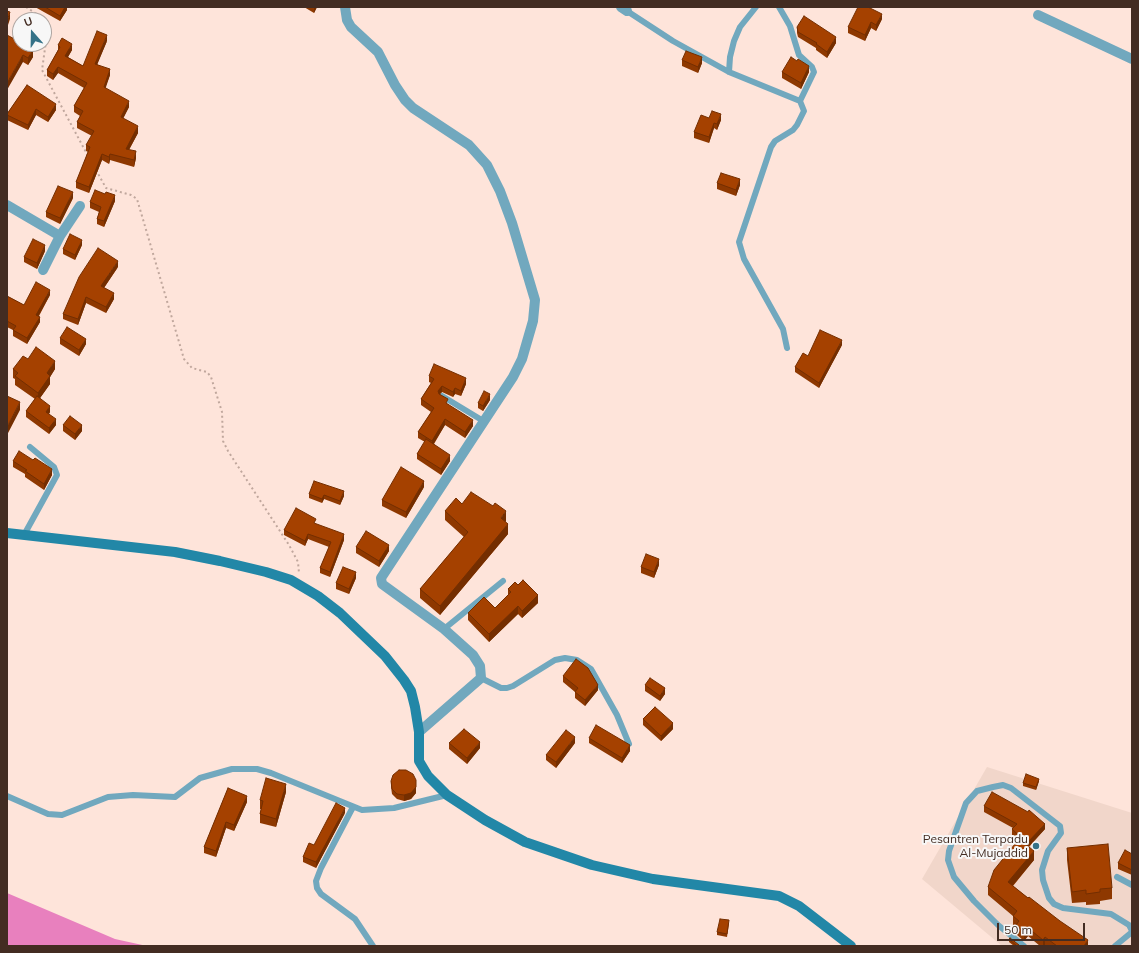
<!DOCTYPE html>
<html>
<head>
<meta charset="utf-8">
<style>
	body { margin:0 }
	#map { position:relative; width:1139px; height:953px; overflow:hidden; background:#fee4da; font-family:Mulish,sans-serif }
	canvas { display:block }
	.frame { position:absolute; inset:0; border:8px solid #432c22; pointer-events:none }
	.north { position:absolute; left:12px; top:12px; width:40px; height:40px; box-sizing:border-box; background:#f7f7f7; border:1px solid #afa6a2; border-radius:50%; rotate:340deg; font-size:11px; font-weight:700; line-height:16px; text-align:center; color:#432c22 }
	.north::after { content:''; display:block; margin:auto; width:14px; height:18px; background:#347288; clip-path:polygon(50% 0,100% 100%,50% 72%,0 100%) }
	.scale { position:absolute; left:997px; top:923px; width:88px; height:18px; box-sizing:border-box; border:2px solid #432c22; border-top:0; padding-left:5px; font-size:12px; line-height:14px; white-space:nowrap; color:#432c22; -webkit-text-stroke:3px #f7f7f7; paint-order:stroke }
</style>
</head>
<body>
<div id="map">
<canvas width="1139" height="953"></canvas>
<div class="frame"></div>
<div class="north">U</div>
<div class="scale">50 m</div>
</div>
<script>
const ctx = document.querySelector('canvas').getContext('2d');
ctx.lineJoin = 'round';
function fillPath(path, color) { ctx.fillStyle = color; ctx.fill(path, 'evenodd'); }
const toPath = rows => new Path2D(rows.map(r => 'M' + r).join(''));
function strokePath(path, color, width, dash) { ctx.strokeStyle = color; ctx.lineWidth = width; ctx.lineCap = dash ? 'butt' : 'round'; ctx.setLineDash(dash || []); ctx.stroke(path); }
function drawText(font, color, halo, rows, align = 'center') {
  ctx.font = font + ' Mulish,sans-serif'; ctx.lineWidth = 4; ctx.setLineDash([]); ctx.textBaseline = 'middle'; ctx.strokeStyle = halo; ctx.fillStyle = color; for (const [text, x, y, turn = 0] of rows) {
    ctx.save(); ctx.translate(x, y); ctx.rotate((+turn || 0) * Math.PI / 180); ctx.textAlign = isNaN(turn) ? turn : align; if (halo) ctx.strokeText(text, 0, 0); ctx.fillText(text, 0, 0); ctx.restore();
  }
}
const built = toPath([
	[987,767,1132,813,1132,946,1002,946,922,879]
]);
const forest = toPath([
	[7,893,115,939,147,946,7,946]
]);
const path = toPath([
	[26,7,47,21,48,27,42,70,88,156],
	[96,170,106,188,131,195,137,199,184,359,192,368,207,372,211,377,222,412,223,441,228,451,289,545,298,562,299,573]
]);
const lane = toPath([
	[779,7,790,26,799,55,812,67,814,72,800,101,804,111,797,125,793,130,775,141,771,147,739,242,744,259,783,329,787,348],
	[627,11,673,41,729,72,800,101],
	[729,72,730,57,734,41,740,27,756,7],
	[442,396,485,422],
	[24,535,57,475,54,467,30,447],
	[444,629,503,581],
	[481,678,501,688,507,688,513,686,555,660,565,658,577,660,591,669,595,676,617,715,629,744],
	[7,796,48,814,62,815,108,797,133,795,175,797,200,778,232,769,257,769,271,773,362,810,394,808,447,795],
	[353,807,321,868,316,881,317,888,321,894,355,919,373,946],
	[1117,877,1132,885],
	[1024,946,998,925,974,901,954,877,948,860,949,851,966,803,977,791,993,787,1003,785,1011,788,1060,826,1061,833,1048,851,1042,870,1043,880,1049,898,1054,904,1063,908,1111,914,1129,925,1132,931],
	[1115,946,1132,932]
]);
const street = toPath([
	[345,7,347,20,351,27,378,52,395,85,405,100,413,108,469,145,487,165,500,191,512,223,535,300,533,321,522,359,513,377,381,578,382,584,444,629,473,655,480,666,481,678,419,732],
	[621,7,627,11],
	[1038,15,1132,59],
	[7,205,60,236],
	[43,270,60,236,80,206]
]);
const secondary = toPath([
	[7,533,175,552,220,561,266,572,291,580,318,596,340,613,385,656,404,680,411,691,415,707,419,732,419,761,428,776,447,795,485,820,525,842,592,865,653,879,779,896,799,906,851,946]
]);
const wall = toPath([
	[35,7,67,7,67,10,60,21],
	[304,7,317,7,314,13],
	[882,19,876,31,871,28,865,41,848,33,848,27],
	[797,27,836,43,827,58,816,50,816,48,798,37,797,33],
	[7,35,33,57,28,65,23,62],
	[107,41,97,64,110,75,105,88,129,107,123,118,138,133,129,150,136,158,134,167,110,160,109,164,102,160,89,193,76,188,76,182,88,152,86,151,86,145,92,136,77,128,77,122,80,116,74,112,74,106,84,88,58,73,53,80,47,76,47,70,58,50,58,45,72,50,68,57,83,66],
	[682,60,702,63,698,73,682,66],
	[797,61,809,72,801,89,782,78,782,72],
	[27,85,56,110,48,122,36,115,28,130,7,120,7,114],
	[709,118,721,120,717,130,714,128,709,143,694,138,694,132],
	[717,183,740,185,736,196,717,189],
	[73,198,60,224,46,217,46,212],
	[115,201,104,227,97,224,97,219,99,212,90,208,90,202],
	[82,245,75,260,63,254,63,249],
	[45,251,37,269,24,262,24,257],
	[118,267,104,288,114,299,106,313,86,303,78,325,63,319,63,314],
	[50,295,39,316,40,322,27,344,13,336,13,330,7,327,7,296,24,305],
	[60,338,86,344,79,356,60,344],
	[842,345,819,388,795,372,795,367,808,356],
	[28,359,55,369,50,377,50,384,40,398,50,412,49,414,56,425,49,434,26,417,26,411,35,399,15,385,15,379,13,378,13,369],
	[429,376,466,384,461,396,455,394,453,397,442,392,440,394,448,405,473,426,465,438,445,425,434,444,450,461,441,475,417,459,417,454,425,442,418,438,418,432,431,412,421,405,421,399,431,383,429,382],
	[490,400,483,411,478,408,478,403],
	[63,425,82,431,75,440,63,431],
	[13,461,52,475,44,490,25,477,25,474,13,467],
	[424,487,406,518,382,506,382,500],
	[309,494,344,496,340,505,324,499,322,503,309,498],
	[462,504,506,521,505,522,508,534,440,615,420,598,420,589,464,537,445,520,445,511],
	[316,524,344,540,330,577,320,573,320,568,329,547,308,539,305,546,284,535,284,530],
	[356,547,389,551,379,567,356,553],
	[659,565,654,578,641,573,641,567],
	[356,578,349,594,336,589,336,583],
	[518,585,538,603,522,618,518,614,489,642,468,620,468,613,495,608,508,596,508,589],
	[563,676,598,690,585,706,575,698,575,692,563,682],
	[645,685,665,694,660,701,645,691],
	[643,719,673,729,661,741,643,725],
	[589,738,630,751,622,763,589,743],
	[449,743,480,748,467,764,449,749],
	[575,743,556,768,546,760,546,755],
	[391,781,416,786,416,793,411,799,404,801,397,799,392,794,391,787],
	[1039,781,1036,790,1023,786,1023,783],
	[228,788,247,802,234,831,226,828,216,857,204,853,204,847],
	[286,792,276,827,260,823,260,814,261,809,260,809,260,800],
	[984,806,1045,829,1029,847,1034,860,1013,886,1088,946,1040,946,1028,936,1024,941,1016,934,1016,927,1013,925,1013,916,988,895,988,887,1018,840,1012,835,1012,829,1013,828,984,812],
	[345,813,316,868,303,862,303,857],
	[1067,848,1112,888,1112,899,1100,901,1100,904,1086,905,1086,902,1072,903,1067,860],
	[1132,854,1132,875,1118,869,1118,863],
	[729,923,727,937,717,935,717,932],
	[1009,939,1019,946,1014,946,1009,942]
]);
const shadedWall = toPath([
	[65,7,67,7,67,10,60,21,60,16],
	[314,7,317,7,314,13],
	[10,12,10,19,7,28,7,21],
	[882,14,882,19,876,31,876,25],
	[871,22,871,28,865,41,865,35],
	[107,35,107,41,95,70,95,64],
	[836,37,836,43,827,58,827,52],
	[72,44,72,50,65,62,65,56],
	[33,50,33,57,28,65,28,58],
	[23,55,23,62,7,90,7,83],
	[702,57,702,63,698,73,698,67],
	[809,66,809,72,801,89,801,83],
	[58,67,58,73,53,80,53,74],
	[110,69,110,75,104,93,104,87],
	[129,101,129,107,121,123,121,117],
	[56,104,56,110,48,122,48,117],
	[36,109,36,115,28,130,28,125],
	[721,114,721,120,717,130,717,124],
	[714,123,714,128,709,143,709,137],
	[138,126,138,133,126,155,126,149],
	[136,151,136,158,134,167,134,160],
	[102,154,102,160,89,193,89,187],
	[110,154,110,160,109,164,109,157],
	[740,179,740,185,736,196,736,190],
	[73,192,73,198,60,224,60,218],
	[115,195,115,201,104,227,104,221],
	[82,240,82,245,75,260,75,255],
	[45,245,45,251,37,269,37,263],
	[118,261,118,267,101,292,101,286],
	[50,290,50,295,36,320,36,315],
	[114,293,114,299,106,313,106,307],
	[86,297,86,303,78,325,78,319],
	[40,317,40,322,27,344,27,338],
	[86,339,86,344,79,356,79,350],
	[842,340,842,345,819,388,819,383],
	[55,361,55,369,50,377,50,384,38,401,38,393,47,373],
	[466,378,466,384,461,396,461,391],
	[442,386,442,392,438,396,438,391],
	[455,388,455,394,453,397,453,392],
	[490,394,490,400,483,411,483,406],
	[20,402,20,410,7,435,7,427],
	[50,406,50,412,46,418,46,412],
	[56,419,56,425,49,434,49,428],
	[445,419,445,425,432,446,432,441],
	[473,420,473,426,465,438,465,432],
	[82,425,82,431,75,440,75,434],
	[450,455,450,461,441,475,441,469],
	[52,469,52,475,44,490,44,484],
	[424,481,424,487,406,518,406,512],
	[344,491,344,496,340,505,340,501],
	[324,495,324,499,322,503,322,499],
	[506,511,506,521,501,528,501,518],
	[508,524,508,534,440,615,440,606],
	[308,534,308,539,305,546,305,541],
	[344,534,344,540,330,577,330,572],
	[389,545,389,551,379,567,379,561],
	[659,559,659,565,654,578,654,572],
	[356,572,356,578,349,594,349,589],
	[538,595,538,603,522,618,522,611],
	[518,606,518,614,489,642,489,634],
	[598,685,598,690,585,706,585,700],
	[665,688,665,694,660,701,660,696],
	[673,723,673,729,661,741,661,736],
	[575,737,575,743,556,768,556,762],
	[480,742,480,748,467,764,467,758],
	[630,745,630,751,622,763,622,758],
	[1039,779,1039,781,1036,790,1036,787],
	[416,780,416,793,411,799,404,801,404,795],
	[286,784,286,792,276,827,276,819],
	[247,796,247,802,234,831,234,825],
	[345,808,345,813,316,868,316,862],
	[226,822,226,828,216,857,216,851],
	[1045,824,1045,829,1027,848,1027,843],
	[1034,851,1034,860,1008,891,1008,882],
	[1028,928,1028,936,1024,941,1024,932],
	[1045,937,1045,946,1043,946,1043,940],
	[1088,940,1088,946,1084,946]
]);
const building = toPath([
	[45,7,65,7,60,16,45,7],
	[858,7,868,7,882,14,876,25,871,22,865,35,848,27,858,7],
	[7,11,10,12,7,21,7,11],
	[804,16,836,37,827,52,816,44,817,43,798,32,797,27,804,16],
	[97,31,107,35,95,64,110,69,104,87,129,101,121,117,138,126,126,149,136,151,134,160,110,154,109,157,102,154,89,187,76,182,90,147,86,145,94,131,77,122,83,111,74,106,87,83,58,67,53,74,47,70,60,47,58,45,62,38,72,44,65,56,83,66,97,31],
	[7,35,20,42,20,44,23,44,33,50,28,58,23,55,7,83,7,35],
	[686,51,702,57,698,67,682,60,686,51],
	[791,57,797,61,798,59,809,66,801,83,782,72,791,57],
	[27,85,56,104,48,117,36,109,28,125,7,115,7,114,27,85],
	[712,111,721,114,717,124,714,123,709,137,694,132,701,115,709,118,712,111],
	[721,173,740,179,736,190,717,183,721,173],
	[58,186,73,192,60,218,46,212,58,186],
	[95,190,105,194,106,192,115,195,104,221,97,219,101,207,90,202,95,190],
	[70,234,82,240,75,255,63,249,70,234],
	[33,239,45,245,37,263,24,257,33,239],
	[98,248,118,261,101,286,114,293,106,307,86,297,78,319,63,314,79,277,98,248],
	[36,282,50,290,36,315,40,317,27,338,13,330,16,326,7,321,7,296,24,305,36,282],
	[67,327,86,339,79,350,60,338,67,327],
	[820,330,842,340,819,383,795,367,803,353,808,356,820,330],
	[36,347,55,361,47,373,50,376,38,393,15,376,18,373,13,369,23,356,28,359,36,347],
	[434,364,466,378,461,391,455,388,453,392,442,386,438,391,439,394,448,399,446,403,473,420,465,432,445,419,432,441,418,432,434,408,421,399,434,379,429,376,434,364],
	[484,391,490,394,483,406,478,403,484,391],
	[7,396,20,402,7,427,7,396],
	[37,396,50,406,46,412,56,419,49,428,26,411,37,396],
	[70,416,82,425,75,434,63,425,70,416],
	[426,439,450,455,441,469,417,454,426,439],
	[19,451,33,460,35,458,52,469,44,484,25,471,27,470,13,461,19,451],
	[401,467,424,481,406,512,382,500,401,467],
	[314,481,344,491,340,501,324,495,322,499,309,494,314,481],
	[471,492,493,506,495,503,506,511,501,518,508,524,440,606,420,589,468,532,445,511,456,498,462,504,471,492],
	[296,508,316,519,314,523,344,534,330,572,320,568,331,542,308,534,305,541,284,530,296,508],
	[366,531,389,545,379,561,356,547,366,531],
	[646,554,659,559,654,572,641,567,646,554],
	[343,567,356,572,349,589,336,583,343,567],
	[523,580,538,595,522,611,518,606,489,634,468,613,484,597,495,608,511,592,508,589,515,582,518,585,523,580],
	[576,659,588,668,598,685,585,700,575,692,578,688,563,676,576,659],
	[650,678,665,688,660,696,645,685,650,678],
	[655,707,673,723,661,736,643,719,655,707],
	[596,725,630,745,622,758,589,738,596,725],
	[464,729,480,742,467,758,449,743,464,729],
	[566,730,575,737,556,762,546,755,566,730],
	[399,770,406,770,413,774,416,780,416,787,411,793,404,795,397,794,392,789,391,781,393,775,399,770],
	[1026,774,1039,779,1036,787,1023,783,1026,774],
	[266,778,286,784,276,819,260,814,263,801,260,800,266,778],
	[228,788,247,796,234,825,226,822,216,851,204,847,228,788],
	[992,792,1028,812,1029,810,1045,824,1027,843,1012,829,1017,824,984,806,992,792],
	[336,803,345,808,316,862,303,857,309,843,314,845,336,803],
	[1019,839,1034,851,1008,882,1028,898,1029,897,1060,921,1088,940,1084,946,1057,946,1045,937,1043,940,1028,928,1024,932,1016,925,1019,921,1013,916,1017,911,988,887,994,870,1019,839],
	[1108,844,1112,888,1100,889,1100,892,1086,894,1086,890,1072,892,1067,848,1108,844],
	[1125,850,1132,854,1132,870,1118,863,1125,850],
	[720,919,729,920,727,934,717,932,720,919],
	[1010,938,1019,945,1017,946,1009,939,1010,938]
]);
const markers = [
	[1036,846,4,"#347288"]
];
const poiNames = [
	["Pesantren Terpadu",1028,839],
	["Al-Mujaddid",1028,853]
];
fillPath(built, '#f1d6ca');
fillPath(forest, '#e880be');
strokePath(path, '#c0a79d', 2, [2, 3]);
strokePath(lane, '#71a8be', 6);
strokePath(street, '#71a8be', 10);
strokePath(secondary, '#2287a7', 10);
fillPath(wall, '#8e3800');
fillPath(shadedWall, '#742e00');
fillPath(building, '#a54100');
strokePath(building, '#742e00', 1);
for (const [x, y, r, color] of markers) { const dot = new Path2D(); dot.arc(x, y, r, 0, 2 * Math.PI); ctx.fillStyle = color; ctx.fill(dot); strokePath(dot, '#f7f7f7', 1.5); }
drawText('12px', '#432c22', '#f7f7f7', poiNames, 'right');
</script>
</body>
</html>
